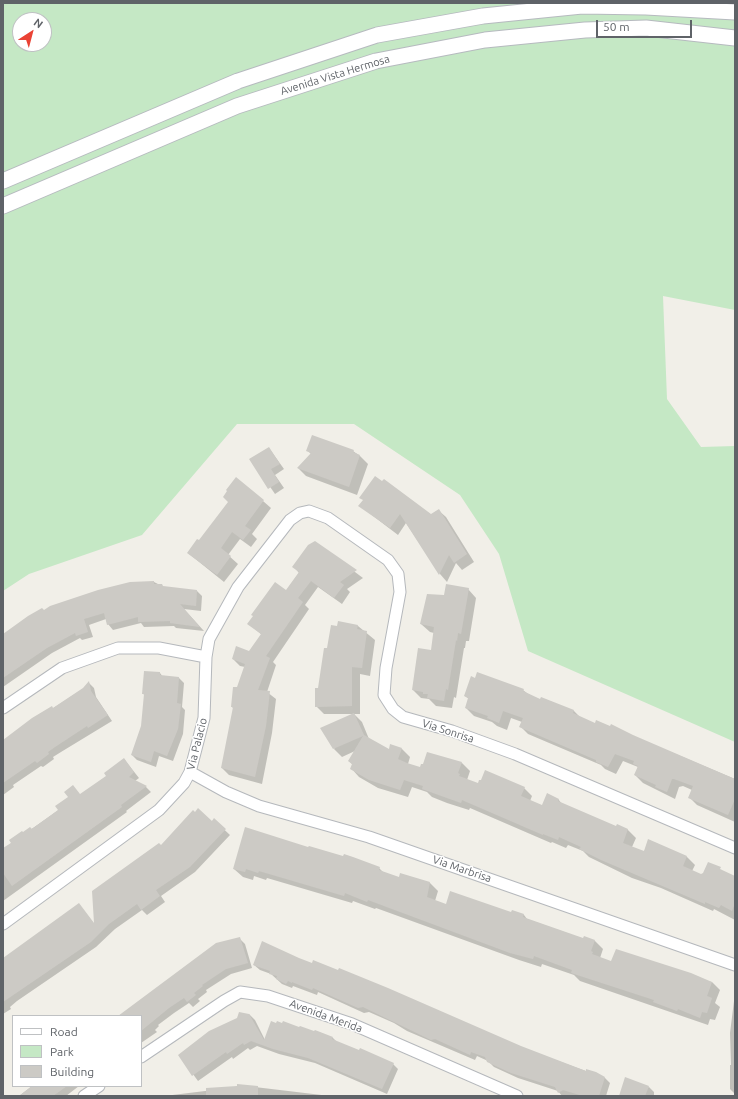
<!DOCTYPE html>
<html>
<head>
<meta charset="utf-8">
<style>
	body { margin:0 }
	#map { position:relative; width:738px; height:1099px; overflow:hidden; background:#f1efe8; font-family:Ubuntu,sans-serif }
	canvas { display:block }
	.frame { position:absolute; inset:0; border:4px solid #5f6368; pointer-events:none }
	.legend { position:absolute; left:12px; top:1015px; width:130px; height:72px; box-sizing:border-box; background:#fff; border:1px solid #bfc1c3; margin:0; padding:5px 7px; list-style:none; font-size:12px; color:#5f6368 }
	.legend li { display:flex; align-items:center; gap:8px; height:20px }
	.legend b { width:20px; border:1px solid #bfc1c3 }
	.north { position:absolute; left:12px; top:12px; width:40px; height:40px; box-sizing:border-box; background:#fff; border:1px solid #bfc1c3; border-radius:50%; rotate:36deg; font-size:11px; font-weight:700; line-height:16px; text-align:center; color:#5f6368 }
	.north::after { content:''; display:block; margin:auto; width:14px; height:18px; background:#ea4335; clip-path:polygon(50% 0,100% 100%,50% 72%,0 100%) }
	.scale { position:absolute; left:596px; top:20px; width:96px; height:18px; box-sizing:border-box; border:2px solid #5f6368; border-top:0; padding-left:5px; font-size:12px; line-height:14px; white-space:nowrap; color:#5f6368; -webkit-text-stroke:3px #fff; paint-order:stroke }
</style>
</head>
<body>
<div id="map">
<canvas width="738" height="1099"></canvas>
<div class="frame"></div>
<ul class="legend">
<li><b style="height:5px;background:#fff"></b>Road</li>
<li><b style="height:11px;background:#c5e8c5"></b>Park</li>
<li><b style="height:11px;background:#cccac5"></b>Building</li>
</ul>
<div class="north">N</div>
<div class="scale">50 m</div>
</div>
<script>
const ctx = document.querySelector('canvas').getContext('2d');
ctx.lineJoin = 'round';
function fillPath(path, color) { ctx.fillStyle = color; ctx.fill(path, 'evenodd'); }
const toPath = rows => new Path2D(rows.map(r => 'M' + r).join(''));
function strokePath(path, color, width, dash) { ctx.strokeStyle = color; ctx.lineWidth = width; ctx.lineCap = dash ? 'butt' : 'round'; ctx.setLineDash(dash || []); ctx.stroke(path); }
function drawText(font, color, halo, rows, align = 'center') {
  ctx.font = font + ' Ubuntu,sans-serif'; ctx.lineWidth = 3; ctx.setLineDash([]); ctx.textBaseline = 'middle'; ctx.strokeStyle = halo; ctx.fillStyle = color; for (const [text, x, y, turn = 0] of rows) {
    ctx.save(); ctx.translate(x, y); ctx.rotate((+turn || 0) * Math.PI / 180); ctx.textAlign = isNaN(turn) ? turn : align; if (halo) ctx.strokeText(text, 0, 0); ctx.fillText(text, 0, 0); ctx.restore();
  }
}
const green = toPath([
	[3,3,735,3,735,310,663,296,667,399,701,447,735,446,735,742,528,651,499,554,460,495,354,424,237,424,142,535,29,574,3,591],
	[20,20,44,20,44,44,20,44]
]);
const shadow = toPath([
	[269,448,284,469,275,475,284,488,275,494,251,459],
	[307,450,353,451,360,456,368,464,357,495,306,476,298,468,311,454],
	[263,501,271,508,252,534,257,539,251,547,240,539,228,555,238,564,224,582,188,553,199,542],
	[360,506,431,515,438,510,446,517,474,562,462,570,456,563,447,582,440,574,406,523,398,535],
	[315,542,363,578,347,589,350,592,342,604,318,587,305,605,309,609,273,662,276,665,267,692,276,699,272,733,262,784,229,775,222,768,234,709,232,707,245,667,240,666,233,659,249,652,262,635,249,624,286,591,299,573,294,567],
	[154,582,164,587,197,591,202,596,201,611,184,609,204,631,176,628,174,626,144,627,141,623,113,630,108,624,106,619,89,625,93,637,82,640,80,638,52,653,3,687,3,636,44,611],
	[468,589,476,598,469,641,466,641,465,648,464,648,456,698,454,697,452,708,436,706,429,699,421,698,413,690,432,651,434,633,430,632,421,624,445,596],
	[358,626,375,640,370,676,360,674,360,714,354,714,362,722,369,739,389,750,402,749,410,757,408,764,421,769,462,763,470,771,467,780,478,784,524,788,532,796,530,801,542,806,558,799,563,805,617,827,627,829,636,838,632,847,644,852,649,840,687,857,695,865,692,871,701,875,735,877,735,920,714,909,713,911,661,888,632,878,589,857,583,851,568,845,566,848,552,842,551,843,470,808,469,810,447,803,432,797,427,792,412,787,408,797,378,788,359,777,351,768,353,765,349,761,355,751,342,757,334,749,353,714,324,714,316,706,328,649,338,627],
	[160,673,163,677,179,678,184,683,182,707,185,710,183,734,173,761,159,756,156,767,137,760,132,755,142,726,145,695,143,694],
	[89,683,94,688,96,697,112,721,61,752,53,757,54,759,43,767,41,766,13,785,14,787,3,795,3,741,84,688],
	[523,690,528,694,541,700,542,698,574,711,580,717,595,724,633,736,735,779,735,822,697,805,689,797,692,790,683,786,679,787,675,799,643,783,635,775,638,767,623,761,616,774,605,769,601,765,528,734,520,726,522,722,511,718,507,730,497,726,492,722,474,716,466,708,469,699,465,696],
	[124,759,139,778,135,781,146,787,151,792,126,811,127,812,3,901,3,849,107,776],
	[214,820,230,835,195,872,161,896,165,902,147,915,142,910,115,929,96,947,17,1001,10,1007,11,1009,3,1014,3,976,79,904,95,925,161,846],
	[309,848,379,868,384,873,399,879,401,874,430,883,438,891,435,901,446,905,512,913,513,911,524,915,527,919,584,939,584,937,595,941,603,949,600,958,612,962,712,982,720,990,715,1003,720,1007,715,1020,710,1019,708,1025,580,981,574,975,542,964,541,967,519,960,376,908,375,909,353,901,352,903,267,878,266,880,254,876,253,880,243,877,234,869],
	[240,939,245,944,252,968,231,974,206,990,207,992,198,999,200,1001,193,1007,189,1003,174,1013,158,1025,159,1026,155,1030,157,1032,141,1043,141,1016,119,1016],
	[299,959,520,1047,605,1078,610,1083,606,1096,562,1096,558,1091,518,1078,494,1067,488,1061,477,1056,475,1060,407,1031,394,1023,369,1012,364,1013,318,992,317,995,293,986,292,988,282,984,271,974,260,970,254,965],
	[734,1001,735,1001,735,1094,730,1089,730,1065,731,1065,730,1033],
	[249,1014,255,1020,265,1040,316,1031,333,1038,337,1042,393,1064,398,1069,387,1094,315,1063,279,1054,257,1046,250,1050,248,1048,233,1059,232,1057,198,1081,179,1055],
	[238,1085,330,1096,164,1096,238,1087],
	[32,1086,79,1086,66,1096,19,1096],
	[649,1087,654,1092,654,1096,620,1096]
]);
const building = toPath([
	[312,435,354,450,353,452,360,455,349,487,297,468,311,453,306,451],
	[269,447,280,464,271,469,279,482,268,489,249,459],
	[375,476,382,481,384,479,431,514,439,509,467,554,454,563,449,555,439,575,400,514,390,528,358,506,363,500,359,498],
	[236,477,264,500,245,526,251,530,243,540,232,532,221,548,231,556,217,575,187,553,197,539,199,540,228,502,223,497,227,491,226,490],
	[315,541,357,570,340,582,344,585,334,598,311,581,298,598,303,602,266,656,270,658,258,690,270,691,266,726,255,777,221,768,233,707,231,707,233,687,237,687,245,664,232,659,236,646,249,651,261,634,247,624,253,616,251,615,275,582,286,590,299,572,292,567,308,545],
	[154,581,154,584,162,584,163,586,197,590,196,606,180,604,200,627,170,623,170,621,138,622,138,617,107,625,104,613,84,619,88,632,76,636,75,633,47,648,3,678,3,634,28,616,42,608,44,610,50,606,98,590,130,582],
	[446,584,469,588,461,634,458,633,457,641,456,640,448,690,446,689,444,701,427,698,428,694,423,694,423,692,412,690,418,648,431,650,434,627,420,624,427,594,444,595],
	[338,621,358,625,357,629,367,631,362,668,352,667,352,706,315,707,315,688,318,688,324,648,327,648,331,625,337,626],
	[144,671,160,672,160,675,179,677,177,703,181,704,178,729,167,756,154,751,151,762,131,755,141,726,144,694,142,694],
	[477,672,524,689,523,691,540,699,541,697,574,710,573,713,595,723,596,720,610,726,611,724,633,735,735,779,735,799,728,815,688,798,693,786,674,779,672,779,667,792,655,787,656,785,634,775,638,766,633,764,634,761,615,754,608,767,596,762,596,760,519,727,523,718,503,711,499,723,487,718,488,716,465,708,468,698,464,696,471,676,475,678],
	[89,681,91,691,108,715,88,728,87,726,55,747,48,752,49,754,37,763,35,761,3,783,3,740,32,718,52,706,53,708,83,688],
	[354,713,364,735,389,749,390,744,402,748,398,759,407,763,420,767,421,764,423,764,427,752,462,762,458,773,460,774,459,776,478,783,479,780,481,780,485,770,525,787,521,796,542,805,547,793,559,799,558,801,616,826,617,824,628,829,623,843,644,851,648,839,687,856,683,866,701,874,703,873,708,862,721,867,720,869,735,876,735,903,732,911,721,905,719,908,705,902,705,904,601,860,579,849,581,847,559,837,558,840,543,834,543,835,462,800,461,803,422,789,423,786,404,780,400,790,369,780,350,769,352,764,348,761,363,736,333,749,320,728],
	[124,758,134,772,129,777,147,786,121,805,122,807,12,886,3,873,3,848,11,843,9,840,22,831,23,832,30,827,32,829,58,810,55,806,68,797,64,792,73,785,80,794,106,776,104,773],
	[198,808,212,821,214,818,226,829,190,867,156,890,160,896,141,910,137,904,109,924,91,942,3,1002,3,958,79,903,94,923,92,891,159,843,161,845,193,810,195,812],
	[245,827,308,847,309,846,343,856,344,854,353,857,380,867,379,870,399,877,400,873,430,882,427,897,446,904,450,891,511,912,512,910,524,914,523,917,583,938,584,936,595,940,591,951,593,952,592,954,611,961,616,949,691,973,712,982,707,996,712,998,707,1013,702,1012,700,1018,678,1009,677,1011,653,1002,654,1000,571,973,572,970,534,956,533,959,510,953,368,900,367,902,345,893,344,896,259,871,258,873,246,869,245,872,233,869],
	[240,937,248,963,226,969,202,985,203,986,194,993,196,995,187,1002,184,998,169,1008,141,1031,141,1016,118,1016,216,943],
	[262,941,299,958,312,963,313,960,338,970,339,968,388,988,521,1046,586,1071,586,1069,596,1072,605,1077,599,1096,583,1096,563,1090,558,1093,555,1087,511,1073,487,1062,485,1057,471,1052,470,1055,435,1039,431,1040,363,1007,358,1008,313,988,312,990,292,982,292,983,288,981,286,984,276,979,277,976,269,974,270,971,253,965],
	[239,1012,249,1014,264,1040,271,1021,276,1023,277,1021,282,1023,283,1021,299,1027,300,1026,314,1031,315,1030,333,1037,332,1039,359,1050,360,1048,394,1063,382,1089,308,1058,273,1049,251,1041,244,1045,243,1043,227,1054,226,1052,192,1076,178,1055,209,1031,237,1018],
	[625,1077,649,1086,645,1096,619,1096],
	[237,1084,258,1086,258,1096,206,1096,206,1088,237,1086],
	[32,1086,67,1086,53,1096,19,1096]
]);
const minor = toPath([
	[3,708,62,668,118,648,159,648,206,657],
	[190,772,226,792,259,806,369,837,735,965],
	[3,924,159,810,184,783,190,772,204,718,206,657,209,639,238,587,290,520,300,513,309,511,328,518,388,560,398,574,400,592,386,668,384,695,393,709,403,717,452,731,515,754,735,848],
	[141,1057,224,1001,240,992,268,996,352,1024,517,1096],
	[84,1096,99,1086]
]);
const secondary = toPath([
	[3,181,238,81,377,35,483,16,582,6,646,7,735,12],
	[3,206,237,106,376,61,485,40,585,30,646,28,735,38]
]);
const streetNames = [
	["Avenida Vista Hermosa",335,75,-17],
	["Via Sonrisa",448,731,18],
	["Via Palacio",197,744,-76],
	["Via Marbrisa",462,869,19],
	["Avenida Merida",326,1016,20]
];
fillPath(green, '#c5e8c5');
fillPath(shadow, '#0003');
fillPath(building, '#cccac5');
strokePath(minor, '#b5b8bc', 13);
strokePath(secondary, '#b6babf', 17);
strokePath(minor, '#fff', 11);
strokePath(secondary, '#fff', 15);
drawText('11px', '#5f6368', '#fff', streetNames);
</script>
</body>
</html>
